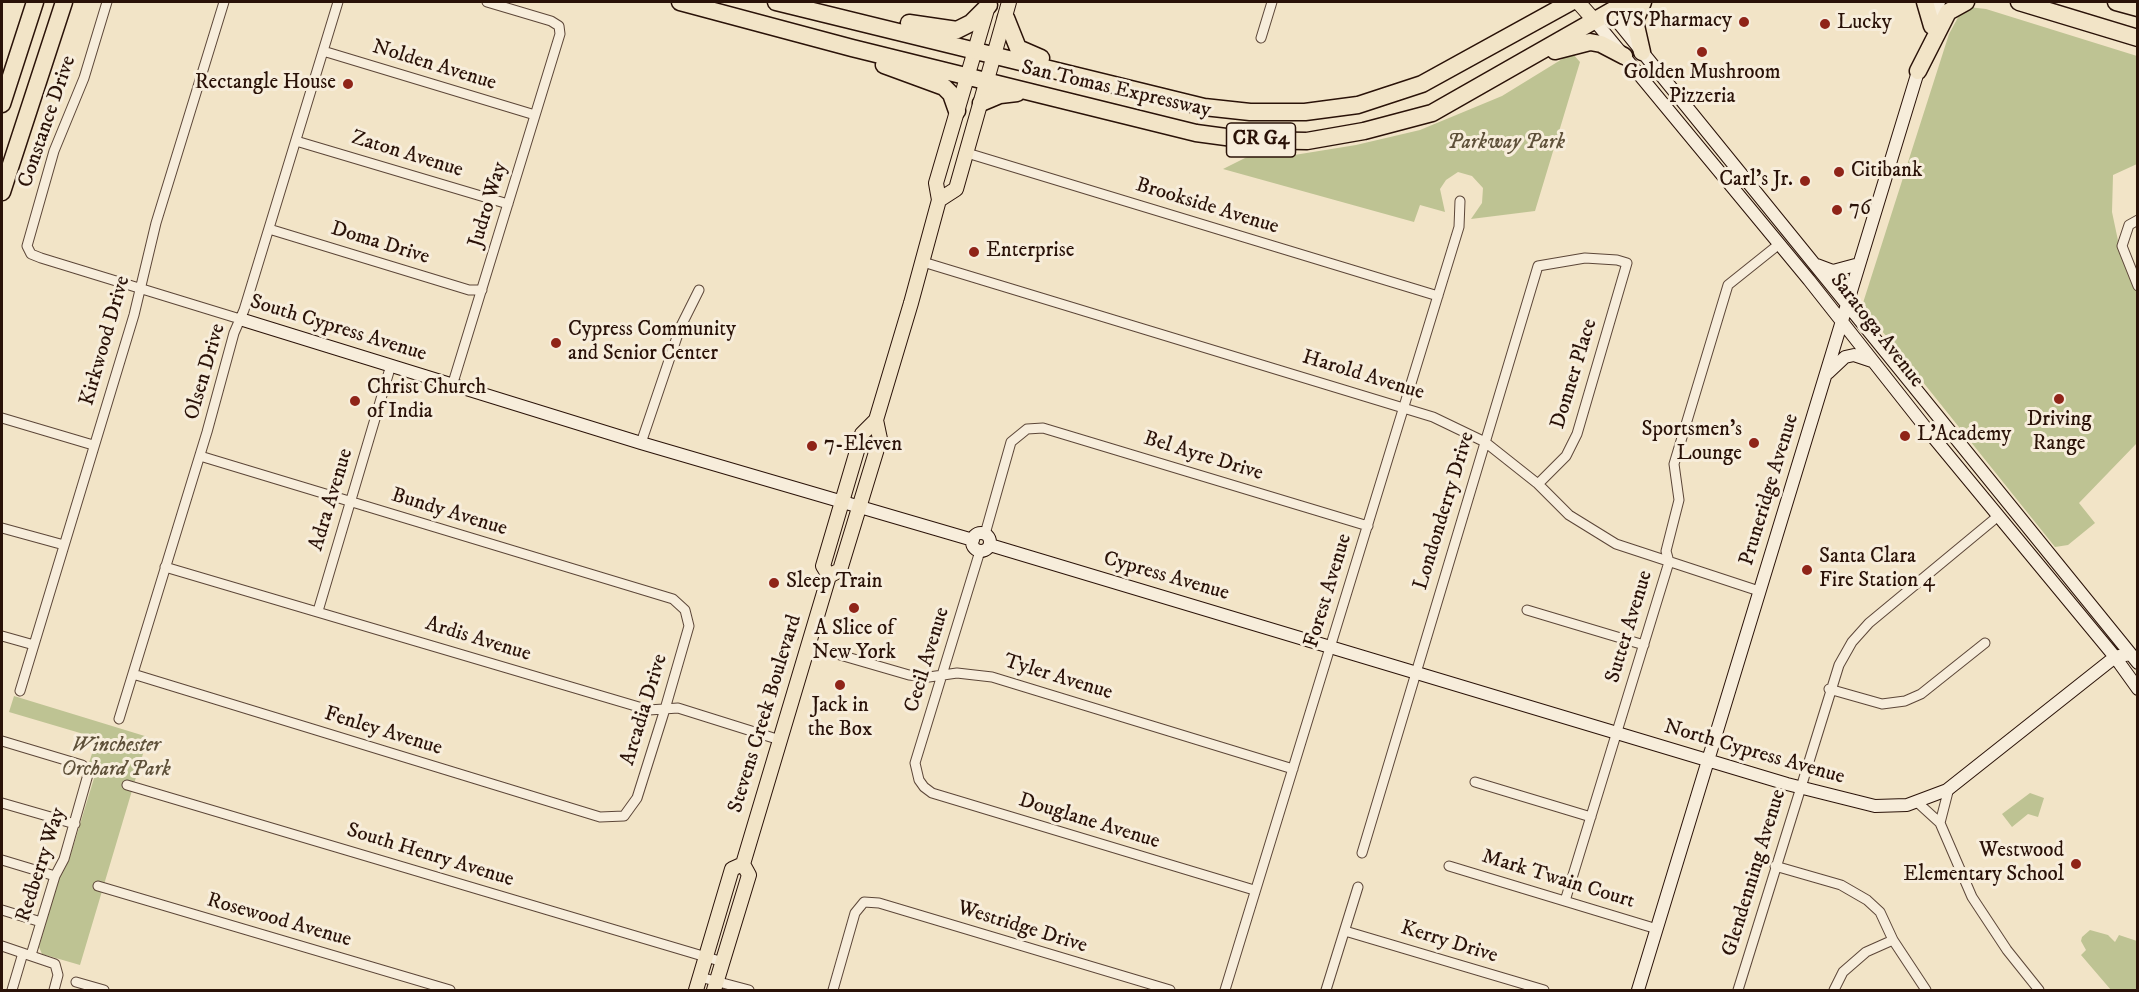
<!DOCTYPE html>
<html>
<head>
<meta charset="utf-8">
<style>
	body { margin:0 }
	#map { position:relative; width:2139px; height:992px; overflow:hidden; background:#f2e4c7; font-family:"IM FELL DW Pica",serif }
	canvas { display:block }
	.frame { position:absolute; inset:0; border:3px solid #2a1208; pointer-events:none }
</style>
</head>
<body>
<div id="map">
<canvas width="2139" height="992"></canvas>
<div class="frame"></div>
</div>
<script>
const ctx = document.querySelector('canvas').getContext('2d');
ctx.lineJoin = 'round';
function fillPath(path, color) { ctx.fillStyle = color; ctx.fill(path, 'evenodd'); }
const toPath = rows => new Path2D(rows.map(r => 'M' + r).join(''));
function strokePath(path, color, width, dash) { ctx.strokeStyle = color; ctx.lineWidth = width; ctx.lineCap = dash ? 'butt' : 'round'; ctx.setLineDash(dash || []); ctx.stroke(path); }
function drawText(font, color, halo, rows, align = 'center') {
  ctx.font = font + ' "IM FELL DW Pica",serif'; ctx.lineWidth = 6; ctx.setLineDash([]); ctx.textBaseline = 'middle'; ctx.strokeStyle = halo; ctx.fillStyle = color; for (const [text, x, y, turn = 0] of rows) {
    ctx.save(); ctx.translate(x, y); ctx.rotate((+turn || 0) * Math.PI / 180); ctx.textAlign = isNaN(turn) ? turn : align; if (halo) ctx.strokeText(text, 0, 0); ctx.fillText(text, 0, 0); ctx.restore();
  }
}
const green = toPath([
	[1968,7,1986,9,2137,56,2137,164,2113,175,2112,212,2120,250,2137,289,2137,443,2079,503,2095,523,2068,545,2055,547,1862,306,1949,34,1962,10],
	[1572,53,1580,62,1535,211,1471,219,1482,203,1483,188,1472,176,1458,172,1446,180,1440,189,1445,212,1420,205,1414,222,1223,169,1249,156,1282,157,1356,145,1420,130,1502,96],
	[14,696,148,737,80,965,42,954,39,947,58,881,69,860,95,775,89,763,97,738,9,712],
	[2030,793,2044,798,2038,817,2028,814,2012,827,2002,814],
	[2090,930,2108,935,2115,942,2119,935,2137,941,2137,990,2111,990,2081,955,2086,950,2081,941,2082,937]
]);
const street = toPath([
	[107,2,84,78,54,151,27,246,31,254,41,258,240,319],
	[1261,38,1272,2],
	[323,51,535,115],
	[296,141,508,204],
	[967,153,1438,296],
	[2138,220,2129,225,2122,246,2138,286],
	[269,229,469,290,482,290],
	[923,262,1433,417,1485,442,1538,484,1569,515,1616,544,1759,591],
	[452,386,560,34,559,26,551,21,487,2],
	[2,418,93,445],
	[641,443,680,328,699,290],
	[2,528,64,545],
	[985,534,1011,442,1027,429,1043,428,1368,526],
	[980,551,915,763,919,780,924,787,932,793,1254,890],
	[165,567,649,710,678,708,780,740],
	[1527,610,1644,645],
	[318,611,391,365],
	[2,636,34,645],
	[809,646,909,675,929,677,957,673,992,677,1293,769],
	[133,674,600,817,624,816,637,798,665,709,689,626,685,610,673,599,200,456],
	[1829,689,1882,704,1905,701,1921,694,1985,643],
	[20,691,134,315,156,223,224,2],
	[119,719,207,432,234,333,244,310,338,2],
	[2,741,82,765,89,771,64,859,55,876,31,955],
	[1475,782,1591,817],
	[127,785,723,962],
	[1917,802,1940,823,1972,897,2007,950,2039,990],
	[2,803,75,824],
	[1940,823,1949,788],
	[1362,853,1538,266,1585,258,1617,260,1627,263,1577,434,1566,456,1538,484],
	[2,860,55,876],
	[1449,866,1657,929],
	[1775,866,1841,885,1867,900,1880,912,1893,940,1926,990],
	[98,886,450,990],
	[1565,901,1669,562,1666,551,1679,500,1674,464,1728,285,1778,245],
	[2,910,41,922],
	[1345,931,1544,990],
	[2,946,55,964,58,975,54,990],
	[700,977,749,990],
	[76,982,104,990],
	[12,990,23,953],
	[833,990,855,913,864,902,879,903,1170,990],
	[1225,990,1459,227,1460,201],
	[1326,990,1358,887],
	[1738,990,1839,665,1852,642,1869,623,1997,517],
	[1834,990,1843,972,1866,952,1893,940]
]);
const secondary = toPath([
	[1609,11,2138,663],
	[1594,20,1809,280,1929,432,2115,657,2138,689],
	[1932,25,1939,2],
	[1817,265,1833,271,1859,264],
	[240,319,641,443,973,540],
	[1828,373,1845,357,1854,355,1872,361],
	'972 542a9 9 0 1 1 18 0a9 9 0 1 1-18 0Z',
	[990,545,1787,784,1875,806,1907,805,1947,790,2115,657,2130,654],
	[1638,990,1920,65]
]);
const primary = toPath([
	[1578,2,1594,20],
	[939,200,956,189,1009,2],
	[829,576,823,566,862,434,876,420,911,303,939,200,936,183,988,6],
	[696,990,732,869,743,864],
	[714,990,749,875,743,864,829,576,840,570,880,439,876,420]
]);
const highway = toPath([
	[680,2,852,48,1196,133,1248,140,1307,141,1364,131,1432,113,1627,2],
	[776,2,1204,107,1250,112,1305,112,1358,105,1422,84,1571,2],
	[1925,2,1932,26],
	[2019,2,2138,38],
	[2116,2,2138,8],
	[1006,18,1018,48,1041,58],
	[909,23,957,30,971,23,989,5],
	[1555,51,1590,42,1601,44,1624,56],
	[1642,52,1635,21,1643,2],
	[884,65,944,87,951,94,957,111],
	[1918,71,1948,12,1966,2],
	[981,103,1000,95,1017,93],
	[2,104,35,2],
	[2,192,64,2]
]);
const markers = [
	[1744,22,6,"#8f2418"],
	[1825,24,6,"#8f2418"],
	[1702,52,6,"#8f2418"],
	[348,84,6,"#8f2418"],
	[1839,172,6,"#8f2418"],
	[1805,181,6,"#8f2418"],
	[1837,210,6,"#8f2418"],
	[974,252,6,"#8f2418"],
	[556,343,6,"#8f2418"],
	[2059,399,6,"#8f2418"],
	[355,401,6,"#8f2418"],
	[1905,436,6,"#8f2418"],
	[1754,443,6,"#8f2418"],
	[812,446,6,"#8f2418"],
	[1807,570,6,"#8f2418"],
	[774,583,6,"#8f2418"],
	[854,608,6,"#8f2418"],
	[840,685,6,"#8f2418"],
	[2076,864,6,"#8f2418"]
];
const shields = [
	[1261,140,69]
];
const shieldNames = [
	["CR G4",1261,140]
];
const poiNames = [
	["CVS Pharmacy",1732,22,"right"],
	["Lucky",1837,24],
	["Golden Mushroom",1702,74,"center"],
	["Pizzeria",1702,98,"center"],
	["Rectangle House",336,84,"right"],
	["Citibank",1851,172],
	["Carl's Jr.",1793,181,"right"],
	["76",1849,210],
	["Enterprise",986,252],
	["Cypress Community",568,331],
	["and Senior Center",568,355],
	["Christ Church",367,389],
	["of India",367,413],
	["Driving",2059,421,"center"],
	["Range",2059,445,"center"],
	["Sportsmen's",1742,431,"right"],
	["Lounge",1742,455,"right"],
	["L'Academy",1917,436],
	["7-Eleven",824,446],
	["Santa Clara",1819,558],
	["Fire Station 4",1819,582],
	["Sleep Train",786,583],
	["A Slice of",854,630,"center"],
	["New York",854,654,"center"],
	["Jack in",840,707,"center"],
	["the Box",840,731,"center"],
	["Westwood",2064,852,"right"],
	["Elementary School",2064,876,"right"]
];
const streetNames = [
	["Nolden Avenue",434,66,17],
	["San Tomas Expressway",1116,90,13],
	["Constance Drive",48,122,-71],
	["Zaton Avenue",407,155,17],
	["Judro Way",489,205,-73],
	["Brookside Avenue",1207,207,17],
	["Doma Drive",380,244,17],
	["South Cypress Avenue",338,329,17],
	["Saratoga Avenue",1876,331,52],
	["Kirkwood Drive",106,341,-74],
	["Olsen Drive",206,372,-74],
	["Donner Place",1575,374,-73],
	["Harold Avenue",1363,376,17],
	["Bel Ayre Drive",1203,457,17],
	["Pruneridge Avenue",1770,490,-73],
	["Adra Avenue",332,500,-73],
	["Londonderry Drive",1445,511,-73],
	["Bundy Avenue",449,513,17],
	["Cypress Avenue",1166,577,16],
	["Forest Avenue",1329,591,-73],
	["Sutter Avenue",1630,627,-73],
	["Ardis Avenue",478,640,17],
	["Cecil Avenue",928,660,-73],
	["Tyler Avenue",1058,678,17],
	["Arcadia Drive",645,710,-73],
	["Stevens Creek Boulevard",766,714,-73],
	["Fenley Avenue",383,732,17],
	["North Cypress Avenue",1754,753,16],
	["Douglane Avenue",1089,822,17],
	["South Henry Avenue",430,856,17],
	["Redberry Way",42,865,-72],
	["Glendenning Avenue",1755,873,-73],
	["Mark Twain Court",1558,880,17],
	["Rosewood Avenue",279,921,16],
	["Westridge Drive",1022,928,17],
	["Kerry Drive",1449,943,17]
];
const parkNames = [
	["Parkway Park",1506,144],
	["Winchester",116,747],
	["Orchard Park",116,771]
];
fillPath(green, '#bec393');
strokePath(street, '#5c4638', 11);
strokePath(secondary, '#2a1208', 14);
strokePath(primary, '#2a1208', 16);
strokePath(highway, '#2a1208', 19);
strokePath(street, '#f7eddb', 9);
strokePath(secondary, '#f7eddb', 12);
strokePath(primary, '#f2e4c7', 14);
strokePath(highway, '#f2e4c7', 16);
for (const [x, y, r, color] of markers) { const dot = new Path2D(); dot.arc(x, y, r, 0, 2 * Math.PI); ctx.fillStyle = color; ctx.fill(dot); strokePath(dot, '#f7eddb', 2); }
for (const [x, y, w] of shields) { const box = new Path2D(); box.roundRect(x - w / 2, y - 17, w, 34, 4.5); ctx.fillStyle = '#f7eddb'; ctx.fill(box); strokePath(box, '#2a1208', 1.5); }
drawText('bold 20px', '#2a1208', null, shieldNames);
drawText('21px', '#2a1208', '#f7eddb', poiNames, 'left');
drawText('21px', '#2a1208', '#f7eddb', streetNames);
drawText('italic 21px', '#5e5039', '#f7eddb', parkNames);
</script>
</body>
</html>
